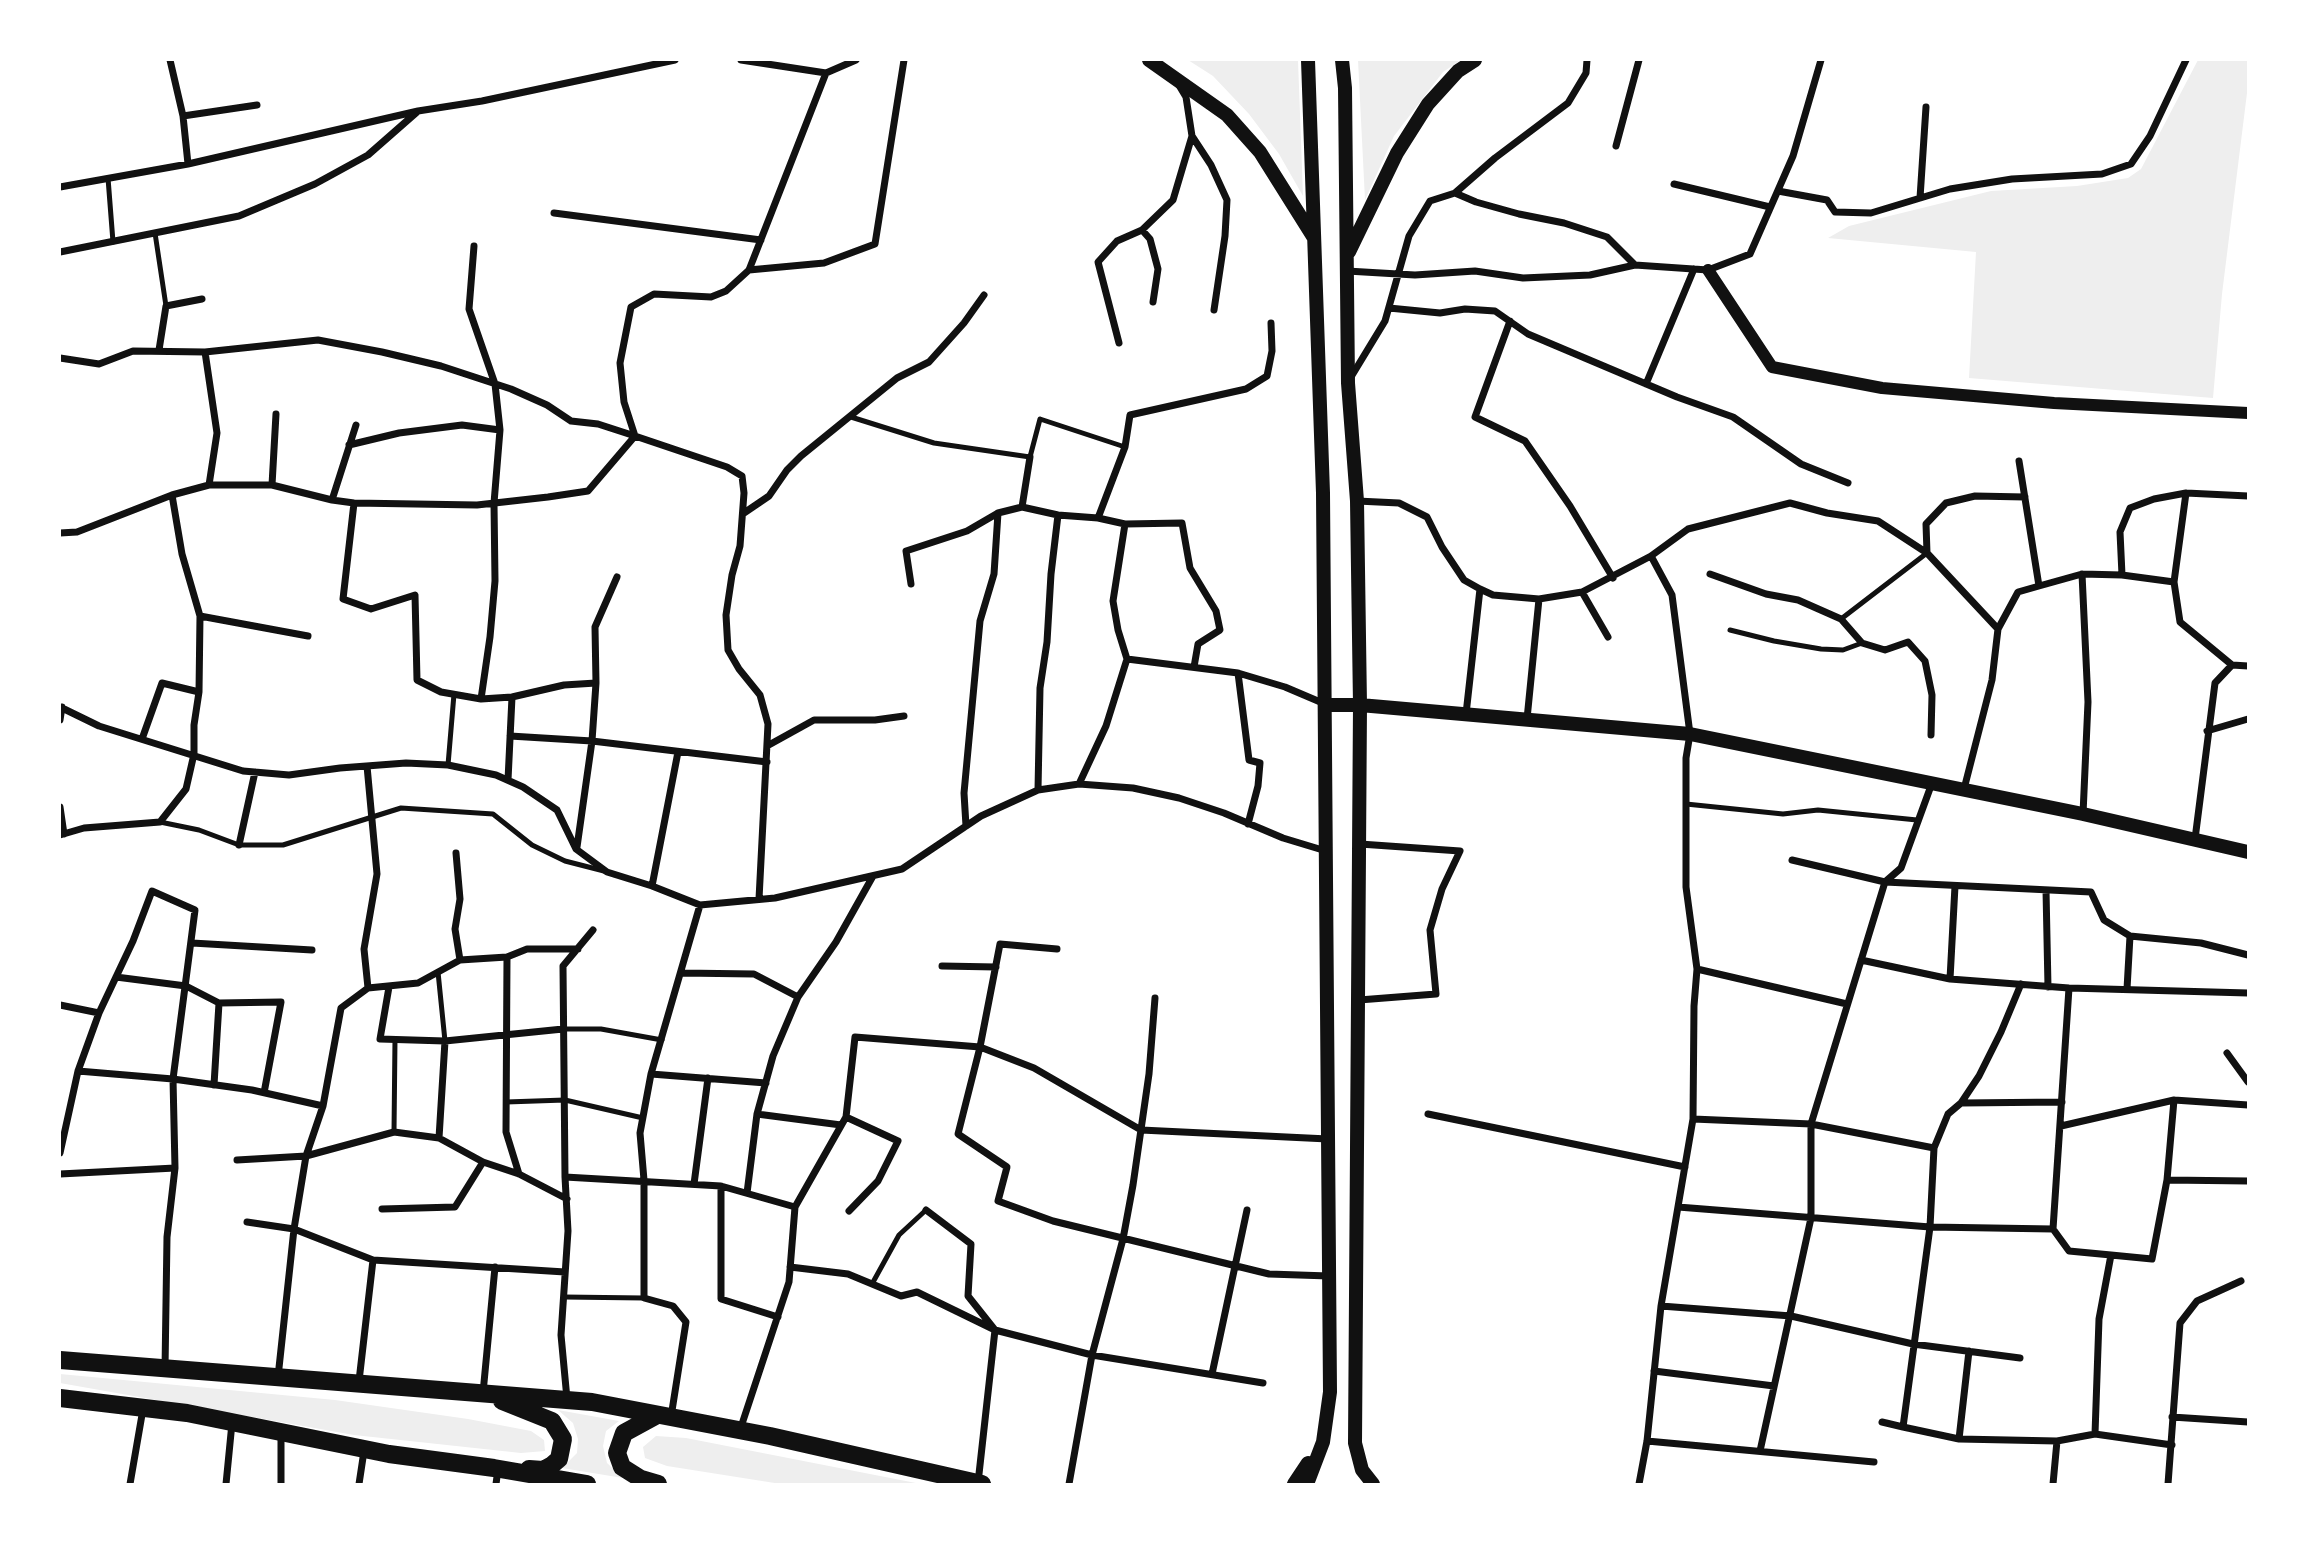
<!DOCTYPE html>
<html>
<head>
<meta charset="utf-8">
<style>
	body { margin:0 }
	#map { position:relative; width:2308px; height:1544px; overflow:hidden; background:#fff; font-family:"Roboto Condensed",sans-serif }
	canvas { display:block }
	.frame { position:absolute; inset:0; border:61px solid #fff; pointer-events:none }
</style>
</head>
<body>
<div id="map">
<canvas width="2308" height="1544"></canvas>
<div class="frame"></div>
</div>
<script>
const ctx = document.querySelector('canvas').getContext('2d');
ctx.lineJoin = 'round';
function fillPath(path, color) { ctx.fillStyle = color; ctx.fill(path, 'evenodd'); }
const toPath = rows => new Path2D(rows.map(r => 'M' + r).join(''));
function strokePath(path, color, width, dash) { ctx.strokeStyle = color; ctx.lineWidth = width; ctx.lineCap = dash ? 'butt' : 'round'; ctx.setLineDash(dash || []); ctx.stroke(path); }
const green = toPath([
	[1188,60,1298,60,1303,196,1279,154,1249,114,1213,76],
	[1358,60,1461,60,1443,72,1394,136,1365,200],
	[2198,60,2248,60,2248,85,2222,294,2213,398,1969,378,1976,252,1828,238,1849,226,1991,191,2077,186,2128,178,2141,169],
	[60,1374,335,1400,468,1419,531,1431,544,1440,545,1451,521,1453,354,1435,60,1383],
	[558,1410,619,1421,606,1431,603,1446,607,1463,623,1478,562,1468,577,1453,578,1439,573,1423],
	[656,1436,686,1438,921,1484,781,1484,667,1466,645,1458,643,1447]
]);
const service = toPath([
	[108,178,113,242],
	[155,233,166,306],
	[851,417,934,443,1030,457,1040,419,1125,447],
	[1841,619,1927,553],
	[1730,630,1774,641,1821,649,1843,650,1862,643],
	[448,765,454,694],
	[1686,804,1783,814,1818,810,1917,820],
	[160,822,199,830,239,845,283,845,401,808,493,814,532,845,565,861,604,871],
	[438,972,445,1041],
	[563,1029,601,1029,662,1040],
	[506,1102,565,1100,643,1118],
	[394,1132,395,1039],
	[872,1284,899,1235,926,1210],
	[564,1297,644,1298]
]);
const minor = toPath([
	[170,60,183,116,188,164],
	[741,60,826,73,856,60],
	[183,116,257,105],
	[1192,136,1211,165,1227,200,1225,236,1214,310],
	[1616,146,1639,60],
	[1674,184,1770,207],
	[60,187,188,164,418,111,482,101,675,60],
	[1778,191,1827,200,1835,212,1871,213,1950,189,2012,179,2102,174,2131,164,2150,136,2186,60],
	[1455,193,1495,158,1568,103,1586,73,1587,60],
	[1920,198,1926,107],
	[554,213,761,240],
	[1142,230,1150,239,1158,269,1153,302],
	[474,246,469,309,495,384,500,430,494,503,495,581,490,637,481,699],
	[60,252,239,216,315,184,368,155,417,112],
	[749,270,824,263,875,244,904,60],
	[1347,271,1415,275,1475,271,1523,278,1590,275,1635,265,1708,270,1750,254,1793,156,1821,60],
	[1389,308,1440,313,1465,309,1495,311,1528,334,1677,397,1733,417,1801,464,1848,483],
	[1510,321,1475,417,1525,441,1570,506,1613,578],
	[1119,343,1098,262,1117,241,1142,230,1173,200,1192,136,1186,97,1180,87],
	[159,350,166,306,202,299],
	[205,352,217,433,209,485],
	[60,358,99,364,133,351,205,352,318,340,382,352,441,366,511,389,547,405,571,421,598,424,635,436,624,402,620,363,631,307,654,294,711,297,726,291,749,270,826,73],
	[1351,377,1385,321,1409,236,1430,201,1455,193,1476,202,1519,214,1564,223,1607,237,1635,265],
	[1646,384,1694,269],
	[349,445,399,433,462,425,500,430],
	[272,485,276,414],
	[2186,493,2174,582,2180,622,2232,665,2215,683,2195,839],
	[332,500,356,425],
	[1357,501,1399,503,1427,517,1442,547,1464,580,1480,589,1466,714],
	[354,503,343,599,371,609,415,595,417,680,441,692,481,699,512,697,564,685,596,683],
	[1022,507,1030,457],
	[744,513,769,496,787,470,801,456,897,378,929,362,964,323,984,295],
	[1098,518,1125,447,1130,415,1246,389,1267,376,1272,351,1271,323],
	[1125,524,1113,601,1118,630,1127,659,1238,673,1285,687,1325,704],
	[60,533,77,532,172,495,209,485,272,485,332,500,354,503,477,505,548,497,588,491,635,436,727,467,742,476,744,493,740,546,732,575,726,615,728,650,739,669,760,695,768,724,759,899],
	[1710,574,1766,594,1798,600,1841,619,1862,643,1885,650,1908,642,1925,661,1932,695,1931,735],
	[2082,574,2088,702,2083,814],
	[2122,575,2120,532,2130,508,2154,499,2186,493,2248,496],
	[911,584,906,551,967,531,998,513,1022,507,1058,515,1098,518,1125,524,1182,523,1190,568,1216,611,1220,630,1198,644,1194,667],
	[2039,586,2082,574,2122,575,2174,582],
	[1480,589,1493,595,1539,599,1582,592,1651,556,1688,529,1790,503,1827,513,1878,521,1927,553],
	[1582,592,1608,637],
	[200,616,308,636],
	[1998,629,1927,553,1926,524,1946,503,1975,496,2025,497],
	[2232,665,2248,666],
	[1238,673,1249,760,1260,763,1258,786,1248,824],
	[60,707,99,726,243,771,289,775,340,768,406,763,448,765,496,775,523,787,557,810,576,849,607,872,652,886,700,905,775,898,902,869,981,816,1038,790,1079,784,1133,788,1179,798,1224,813,1283,838,1326,851],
	[1527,719,1539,599],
	[60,720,62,707],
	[2207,731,2248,719],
	[510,736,592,741,767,762],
	[142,739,162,683,199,692],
	[767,746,814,720,875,720,904,716],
	[508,780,512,697],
	[1079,784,1106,726,1127,659],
	[1964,789,1992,680,1998,629,2018,592,2039,586,2019,461],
	[1038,790,1040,688,1047,642,1051,574,1058,515],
	[60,807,64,834],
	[966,826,964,793,980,621,994,574,998,513],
	[60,835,84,828,160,822,186,789,194,754,194,725,199,692,200,616,182,554,172,495],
	[239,845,255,772],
	[577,847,592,741,596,683,595,627,617,577],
	[456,853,460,899,455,929,460,960],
	[1792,860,1885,882,2091,892,2104,920,2130,936,2201,943,2248,955],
	[652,886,678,752],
	[2046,890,2048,987],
	[192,943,312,950],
	[1057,949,1000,944,980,1047,958,1134,1007,1167,998,1201,1053,1221,1269,1274,1329,1276],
	[507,957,506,1132,519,1174],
	[1861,960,1950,979,2069,988,2248,993],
	[942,966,996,967],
	[1697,969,1847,1004],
	[682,973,754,974,798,997],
	[116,977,186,986,219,1003,281,1002,264,1093],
	[1950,979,1955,886],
	[389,987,380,1039,445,1041,563,1029],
	[368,988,418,983,460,960,507,957,527,949,578,949],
	[2127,989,2130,936],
	[1359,1000,1436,994,1430,930,1442,889,1460,851,1360,844],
	[60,1005,99,1013],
	[2227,1053,2248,1082],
	[78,1071,173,1079,252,1090,323,1106],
	[651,1074,766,1083],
	[214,1085,219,1003],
	[1961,1103,2062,1102],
	[757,1114,841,1125],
	[1428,1114,1685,1167],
	[846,1117,898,1141,878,1181,849,1211],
	[1693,1119,1811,1124,1934,1148],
	[2061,1126,2174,1100,2248,1105],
	[439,1138,445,1041],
	[60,1153,78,1071,99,1013,133,941,152,891,195,910,173,1079,175,1168,167,1237,165,1369],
	[237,1160,306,1156,394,1132,439,1138,483,1162,519,1174,567,1199],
	[60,1174,175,1168],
	[565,1177,721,1186,795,1207],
	[2167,1180,2248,1181],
	[694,1184,708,1078],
	[721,1186,721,1299,778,1317],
	[747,1193,757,1114,773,1056,798,997,836,942,873,876],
	[1678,1207,1930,1227,2053,1229,2069,1251,2111,1255],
	[382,1209,455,1207,483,1162],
	[926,1210,971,1244,968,1296,995,1330,978,1483],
	[247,1222,294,1229,373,1260,565,1272],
	[2053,1229,2069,988],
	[790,1267,848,1274,901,1296,917,1292,995,1330,1092,1355,1263,1383],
	[1661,1306,1791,1316,1913,1344,2020,1358],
	[1654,1371,1774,1386],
	[1212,1374,1247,1210],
	[278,1377,294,1229,306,1156,323,1106,341,1008,368,988,364,949,377,874,367,766],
	[359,1381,373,1260],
	[483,1393,495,1267],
	[567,1399,561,1335,568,1231,565,1177,563,966,593,930],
	[671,1417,686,1322,673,1306,644,1298,644,1180,640,1133,651,1074,700,905],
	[2172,1417,2248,1422],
	[1882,1422,1903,1427,1930,1227,1934,1148,1948,1114,1961,1103,1979,1076,2001,1032,2021,984],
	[1903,1427,1959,1439,2057,1441],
	[740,1430,789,1282,795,1207,846,1117,855,1037,980,1047,1034,1068,1141,1130,1328,1139],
	[281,1433,281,1484],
	[2095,1434,2172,1445],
	[1959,1439,1969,1351],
	[1647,1441,1874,1462],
	[1760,1451,1811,1218,1811,1124,1885,882,1901,868,1932,783],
	[130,1484,143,1409],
	[226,1484,232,1423],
	[359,1484,364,1451],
	[496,1484,498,1469],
	[1069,1484,1092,1355,1123,1239,1133,1185,1149,1074,1155,998],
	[1639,1484,1647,1441,1661,1306,1693,1119,1694,1006,1697,969,1686,887,1686,758,1690,734,1672,595,1651,556],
	[2053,1484,2057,1441,2095,1434,2099,1319,2111,1255,2152,1259,2167,1180,2174,1100],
	[2168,1484,2180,1323,2197,1301,2241,1281]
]);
const tertiary = toPath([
	[1708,270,1772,367,1882,388,2054,403,2248,413]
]);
const secondary = toPath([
	[1149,60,1227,115,1260,152,1314,238],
	[1342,60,1345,88,1348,383,1357,501,1360,705,1355,1443,1362,1470,1373,1484],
	[1349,252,1397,153,1428,104,1458,71,1475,60],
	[1325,705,1360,705,1690,734,2083,814,2248,852],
	[1294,1484,1308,1463],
	[1307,1484,1323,1442,1330,1392,1323,493,1308,60]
]);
const primary = toPath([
	[60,1360,592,1402,770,1436,982,1484],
	[60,1398,187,1413,389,1454,494,1468,587,1484],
	[502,1401,552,1421,563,1439,559,1459,552,1465,543,1470,529,1469],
	[657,1415,624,1433,617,1453,622,1467,641,1479,658,1484]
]);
fillPath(green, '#eee');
strokePath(service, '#111', 5);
strokePath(minor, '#111', 7);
strokePath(tertiary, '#111', 12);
strokePath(secondary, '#111', 14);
strokePath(primary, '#111', 18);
</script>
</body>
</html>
